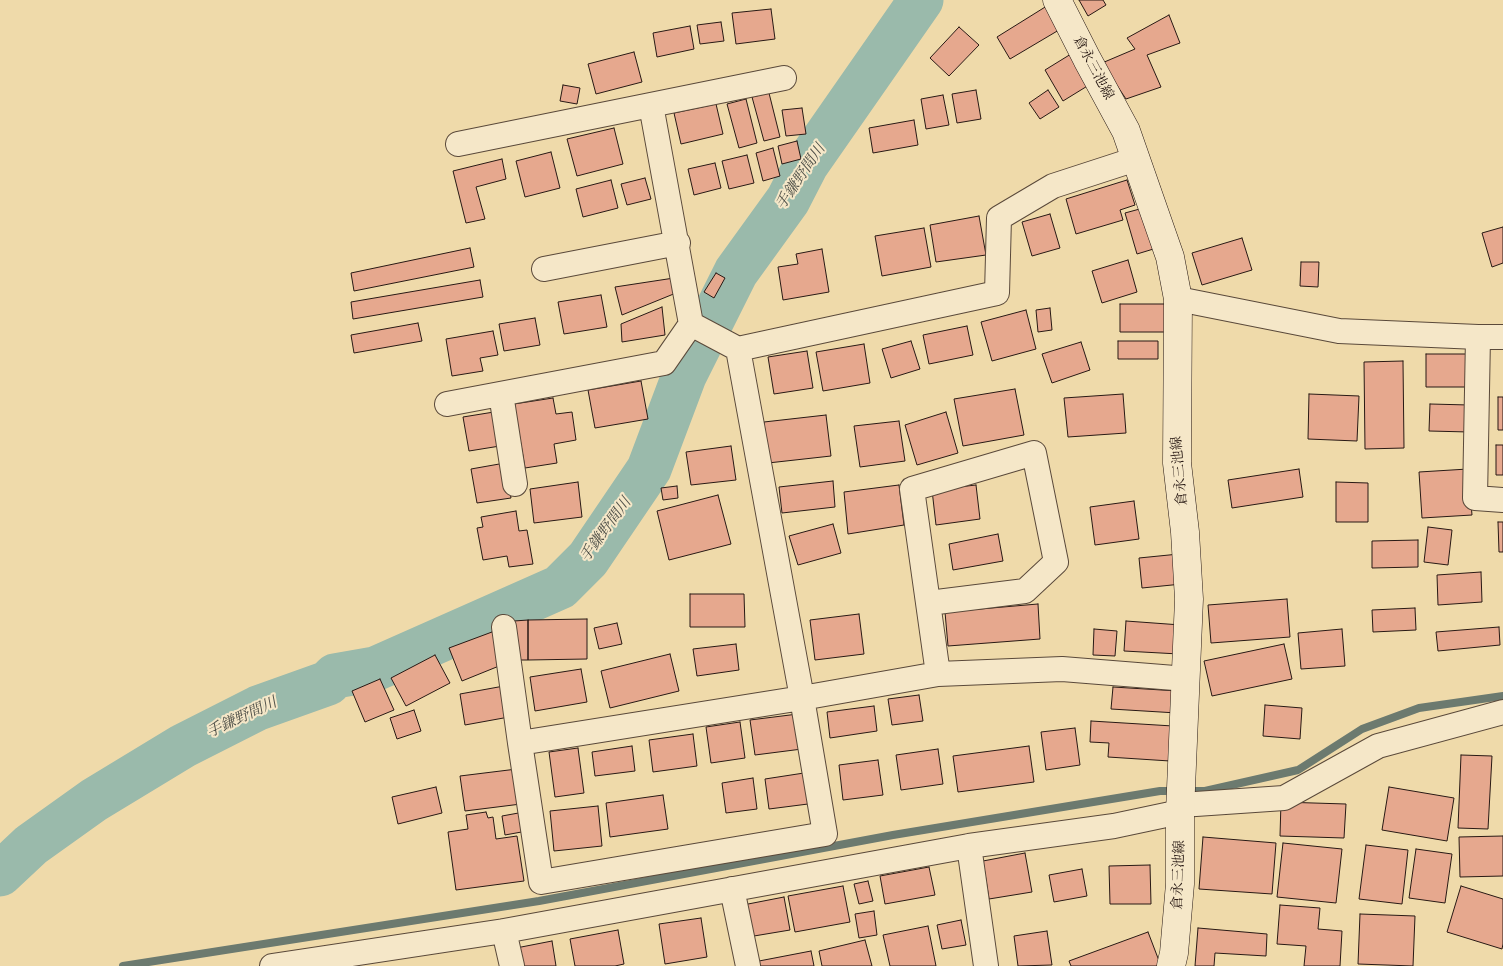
<!DOCTYPE html>
<html>
<head>
<meta charset="utf-8">
<style>
	body { margin:0 }
	canvas { display:block; background:#efdaaa }
</style>
</head>
<body>
<canvas width="1503" height="966"></canvas>
<script>
const ctx = document.querySelector('canvas').getContext('2d');
ctx.lineJoin = 'round';
const toPath = rows => new Path2D(rows.map(r => 'M' + r).join(''));
function strokePath(path, color, width, dash) { ctx.strokeStyle = color; ctx.lineWidth = width; ctx.lineCap = dash ? 'butt' : 'round'; ctx.setLineDash(dash || []); ctx.stroke(path); }
function fillPath(path, color) { ctx.fillStyle = color; ctx.fill(path, 'evenodd'); }
function drawText(font, color, halo, rows, align = 'center') {
  ctx.font = font + ' Alegreya,"Noto Serif JP",serif'; ctx.lineWidth = 4; ctx.setLineDash([]); ctx.textBaseline = 'middle'; ctx.strokeStyle = halo; ctx.fillStyle = color; for (const [text, x, y, turn = 0] of rows) {
    ctx.save(); ctx.translate(x, y); ctx.rotate((+turn || 0) * Math.PI / 180); ctx.textAlign = isNaN(turn) ? turn : align; if (halo) ctx.strokeText(text, 0, 0); ctx.fillText(text, 0, 0); ctx.restore();
  }
}
const stream = toPath([
	[123,966,539,901,893,835,1160,791,1205,791,1298,770,1362,729,1419,708,1503,696]
]);
const river = toPath([
	[0,874,31,845,94,800,183,746,258,708,328,683,335,676,375,669,560,587,588,559,649,469,684,376,736,272,788,200,806,165,921,0]
]);
const building = toPath([
	[1079,0,1103,0,1106,5,1088,16,1079,0],
	[1050,4,1064,27,1010,59,997,37,1050,4],
	[771,9,775,39,736,44,732,13,771,9],
	[1169,15,1180,43,1147,55,1161,87,1126,99,1102,63,1135,49,1127,38,1169,15],
	[721,22,724,41,700,44,697,25,721,22],
	[690,26,694,49,657,57,653,33,690,26],
	[959,27,979,45,949,76,930,58,959,27],
	[634,52,642,82,596,94,588,64,634,52],
	[1071,54,1089,85,1063,101,1045,70,1071,54],
	[563,85,580,88,577,104,560,101,563,85],
	[976,90,981,119,957,123,952,94,976,90],
	[1048,90,1059,107,1040,119,1029,103,1048,90],
	[769,93,780,137,764,141,752,97,769,93],
	[943,95,949,125,926,129,921,99,943,95],
	[746,99,757,143,739,148,727,104,746,99],
	[716,104,723,134,681,144,674,113,716,104],
	[802,108,806,134,786,136,782,110,802,108],
	[914,120,918,145,873,153,869,128,914,120],
	[614,128,623,164,577,176,567,139,614,128],
	[797,141,801,159,782,164,778,146,797,141],
	[773,148,780,176,763,181,756,153,773,148],
	[551,152,560,188,525,197,516,161,551,152],
	[747,155,754,183,729,189,722,161,747,155],
	[502,159,506,179,476,187,485,219,466,223,453,171,502,159],
	[715,163,721,188,694,195,688,169,715,163],
	[645,178,651,199,627,205,621,184,645,178],
	[611,180,618,208,583,217,576,189,611,180],
	[1127,180,1135,205,1120,210,1123,220,1076,234,1066,199,1127,180],
	[1147,207,1160,247,1137,254,1125,213,1147,207],
	[1050,214,1060,248,1032,256,1022,222,1050,214],
	[979,216,986,255,936,262,930,225,979,216],
	[1503,227,1503,263,1492,267,1482,233,1503,227],
	[924,228,931,267,882,276,875,236,924,228],
	[1242,238,1252,270,1202,285,1192,253,1242,238],
	[470,248,474,267,354,291,351,273,470,248],
	[822,249,829,292,783,300,778,267,798,264,796,254,822,249],
	[1128,260,1137,292,1102,303,1092,271,1128,260],
	[1301,262,1319,262,1318,287,1300,286,1301,262],
	[716,273,725,278,714,298,704,292,716,273],
	[674,278,676,293,622,315,615,287,674,278],
	[480,280,483,297,353,319,351,302,480,280],
	[601,295,607,327,564,334,558,302,601,295],
	[1120,304,1165,304,1166,332,1120,332,1120,304],
	[662,307,665,335,622,342,621,324,662,307],
	[1050,308,1052,330,1038,332,1036,310,1050,308],
	[1026,310,1036,349,992,361,981,322,1026,310],
	[535,318,540,345,504,351,499,324,535,318],
	[418,323,422,341,354,353,351,335,418,323],
	[967,326,973,355,929,364,923,335,967,326],
	[493,331,498,355,480,358,483,371,452,376,446,339,493,331],
	[911,341,920,369,891,378,882,349,911,341],
	[1118,341,1158,341,1158,359,1118,359,1118,341],
	[1081,342,1090,370,1052,383,1042,354,1081,342],
	[864,344,870,383,823,391,816,352,864,344],
	[807,351,813,388,774,394,768,357,807,351],
	[1426,354,1468,354,1468,387,1426,387,1426,354],
	[1403,361,1404,448,1365,449,1364,362,1403,361],
	[641,381,648,419,595,428,588,390,641,381],
	[1015,389,1024,435,963,446,954,399,1015,389],
	[1123,394,1126,433,1068,437,1064,398,1123,394],
	[1309,394,1359,396,1357,441,1308,439,1309,394],
	[1498,397,1503,397,1503,430,1498,430,1498,397],
	[553,398,556,414,572,412,576,440,554,444,557,463,525,468,514,404,553,398],
	[1430,404,1469,405,1469,432,1429,431,1430,404],
	[494,412,500,446,469,451,463,417,494,412],
	[946,412,958,453,917,465,905,425,946,412],
	[826,415,831,456,768,463,764,422,826,415],
	[899,421,905,461,860,467,854,426,899,421],
	[1496,445,1503,445,1503,475,1496,475,1496,445],
	[731,446,736,480,691,485,686,452,731,446],
	[505,463,511,498,477,503,471,469,505,463],
	[1299,469,1303,497,1232,508,1228,480,1299,469],
	[1468,469,1472,515,1422,518,1419,472,1468,469],
	[833,481,835,507,782,513,779,487,833,481],
	[578,482,582,517,534,523,530,489,578,482],
	[1336,482,1368,483,1368,522,1336,522,1336,482],
	[899,485,904,525,848,534,844,492,899,485],
	[976,485,980,519,936,525,932,490,976,485],
	[677,486,678,498,663,500,661,488,677,486],
	[718,495,731,544,669,560,657,511,718,495],
	[1134,501,1139,539,1095,545,1090,507,1134,501],
	[516,511,519,531,527,530,533,564,509,567,507,556,483,560,477,528,483,527,481,517,516,511],
	[1498,522,1503,522,1503,552,1499,552,1498,522],
	[833,524,841,553,798,565,789,536,833,524],
	[1428,527,1452,530,1448,565,1424,562,1428,527],
	[998,534,1003,561,953,570,949,544,998,534],
	[1418,540,1418,567,1372,568,1372,541,1418,540],
	[1179,554,1182,584,1142,588,1139,558,1179,554],
	[1481,572,1482,602,1438,605,1437,575,1481,572],
	[690,594,744,594,745,627,690,627,690,594],
	[1287,599,1290,637,1211,643,1208,605,1287,599],
	[1038,604,1040,639,948,646,945,612,1038,604],
	[1415,608,1416,630,1373,632,1372,610,1415,608],
	[859,614,864,654,815,660,810,620,859,614],
	[587,619,587,659,528,660,528,620,587,619],
	[528,620,528,660,515,660,514,621,528,620],
	[1126,621,1181,625,1179,654,1124,651,1126,621],
	[617,623,622,644,599,649,594,628,617,623],
	[1499,627,1500,645,1438,651,1436,632,1499,627],
	[1094,629,1117,631,1115,656,1093,655,1094,629],
	[1342,629,1345,666,1301,669,1298,633,1342,629],
	[492,632,504,664,462,681,449,648,492,632],
	[736,644,739,670,697,676,693,649,736,644],
	[1284,644,1292,679,1212,696,1204,661,1284,644],
	[670,654,679,691,610,708,601,671,670,654],
	[435,655,450,683,406,706,391,678,435,655],
	[581,669,587,702,535,711,530,677,581,669],
	[380,679,394,710,365,722,352,691,380,679],
	[504,686,509,717,465,725,460,694,504,686],
	[1113,687,1178,691,1177,713,1111,709,1113,687],
	[919,695,923,721,892,725,888,699,919,695],
	[1265,705,1302,708,1300,739,1263,736,1265,705],
	[874,706,877,731,830,738,827,712,874,706],
	[414,710,421,731,397,739,390,718,414,710],
	[798,714,802,749,755,755,750,720,798,714],
	[1091,721,1173,726,1170,761,1108,757,1109,743,1090,742,1091,721],
	[740,722,745,758,711,763,706,727,740,722],
	[1075,728,1080,765,1046,770,1041,732,1075,728],
	[693,734,697,766,653,772,649,740,693,734],
	[632,746,635,771,595,776,592,752,632,746],
	[1029,746,1034,782,958,792,953,756,1029,746],
	[578,748,584,793,555,797,549,752,578,748],
	[938,749,943,784,901,790,896,755,938,749],
	[1461,755,1492,756,1488,829,1458,828,1461,755],
	[878,760,883,795,843,800,839,765,878,760],
	[517,769,521,804,465,811,460,776,517,769],
	[804,773,808,804,769,809,765,779,804,773],
	[753,778,757,809,726,813,722,783,753,778],
	[436,787,442,813,398,824,392,797,436,787],
	[1389,787,1454,798,1447,841,1382,830,1389,787],
	[663,795,668,829,610,837,606,803,663,795],
	[1281,802,1346,804,1344,838,1280,836,1281,802],
	[598,806,602,846,554,851,550,811,598,806],
	[486,812,488,818,493,817,496,839,517,836,524,881,456,890,448,832,468,829,466,815,486,812],
	[524,812,527,831,505,835,502,816,524,812],
	[1503,836,1503,876,1460,877,1459,837,1503,836],
	[1203,837,1276,843,1272,894,1199,889,1203,837],
	[1283,843,1342,849,1336,903,1277,897,1283,843],
	[1366,845,1408,850,1402,904,1359,899,1366,845],
	[1416,849,1452,854,1445,903,1409,898,1416,849],
	[1025,853,1032,892,989,899,983,861,1025,853],
	[1150,865,1151,904,1110,904,1109,866,1150,865],
	[929,867,935,895,885,904,880,876,929,867],
	[1082,869,1087,896,1054,902,1049,875,1082,869],
	[868,881,873,901,859,904,854,884,868,881],
	[843,886,850,922,795,932,788,896,843,886],
	[1461,886,1503,899,1503,944,1502,949,1447,932,1461,886],
	[784,897,790,930,748,937,743,905,784,897],
	[1280,905,1320,908,1318,929,1342,931,1340,966,1304,966,1306,946,1277,944,1280,905],
	[874,911,877,935,859,938,855,914,874,911],
	[1360,914,1415,916,1413,966,1358,964,1360,914],
	[701,918,707,957,665,964,659,924,701,918],
	[961,920,966,945,942,949,937,925,961,920],
	[928,926,936,966,890,966,883,935,928,926],
	[1198,928,1267,934,1266,956,1215,953,1214,966,1195,966,1198,928],
	[618,930,624,964,615,966,575,966,570,939,618,930],
	[1047,931,1052,965,1018,966,1014,936,1047,931],
	[1148,932,1161,966,1071,966,1069,961,1148,932],
	[865,940,872,966,822,966,819,951,865,940],
	[552,941,556,966,514,966,511,949,552,941],
	[811,951,814,966,760,966,759,961,811,951]
]);
const street = toPath([
	[651,105,691,324,738,349],
	[458,144,784,78],
	[1136,159,1053,186,999,218,997,293,738,349,802,698,938,674,1062,669,1187,679],
	[544,269,678,243],
	[1178,299,1339,331,1478,337,1503,337],
	[1478,337,1475,498,1503,500],
	[501,394,515,484],
	[447,404,664,363,691,324],
	[929,603,1025,591,1056,562,1034,453,912,489,938,674],
	[504,627,520,743],
	[802,698,825,834,541,882,520,743,802,698],
	[1181,805,1284,798,1378,746,1503,712],
	[969,846,986,966],
	[732,889,748,966],
	[504,931,512,966],
	[272,966,504,931,969,846,1114,826,1180,812]
]);
const secondary = toPath([
	[1057,0,1087,59,1126,131,1170,257,1178,299,1177,463,1185,532,1189,599,1180,812,1180,884,1174,953,1171,966]
]);
const streetNames = [
	["倉永三池線",1093,68,62],
	["倉永三池線",1180,471,-95],
	["倉永三池線",1179,875,-88]
];
const waterNames = [
	["手鎌野間川",801,177,-56],
	["手鎌野間川",606,530,-54],
	["手鎌野間川",242,718,-25]
];
strokePath(stream, '#6c7a6f', 8);
strokePath(river, '#9abaab', 45);
fillPath(building, '#e6a88e');
strokePath(building, '#281914', 1);
strokePath(street, '#5a493a', 26);
strokePath(secondary, '#281914', 29);
strokePath(street, '#f5e7c8', 24);
strokePath(secondary, '#f5e7c8', 28);
drawText('14px', '#281914', '#f5e7c8', streetNames);
drawText('italic 15px', '#505149', '#f5e7c8', waterNames);
</script>
</body>
</html>
